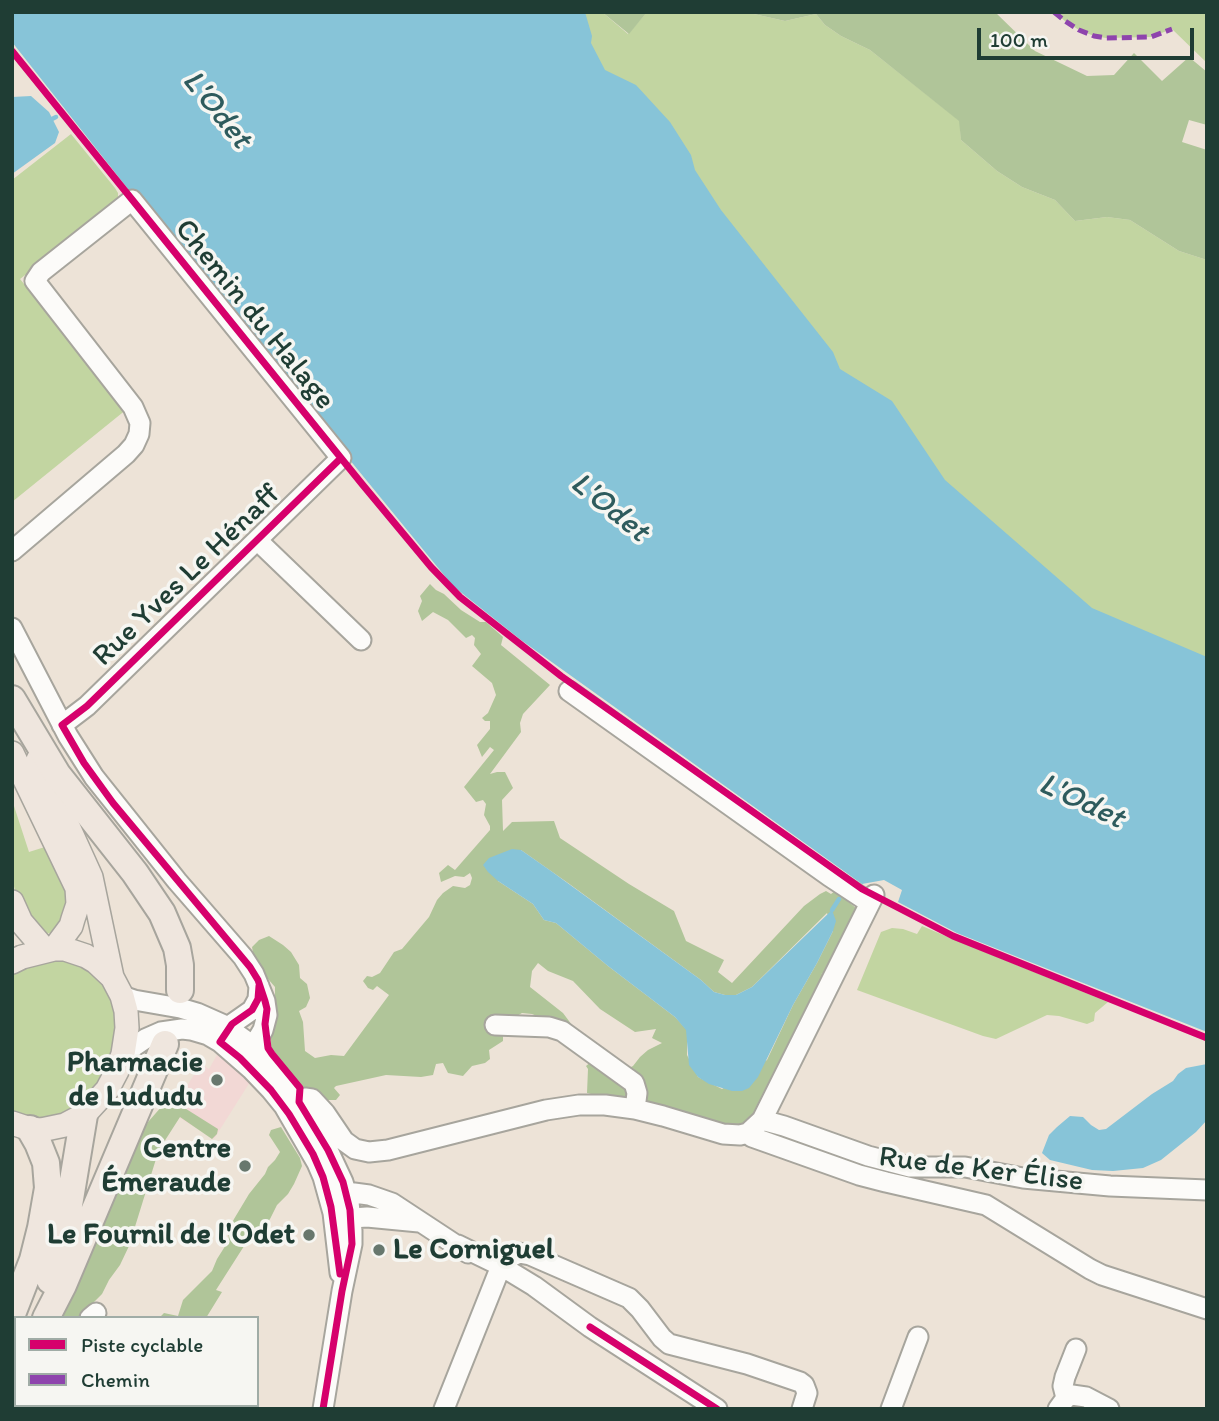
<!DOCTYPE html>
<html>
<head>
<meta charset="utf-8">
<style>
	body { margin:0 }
	#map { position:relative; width:1219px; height:1421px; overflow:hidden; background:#ede3d7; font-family:Itim,sans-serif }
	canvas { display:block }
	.frame { position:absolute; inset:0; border:14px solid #1f3d34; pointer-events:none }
	.legend { position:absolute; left:14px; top:1316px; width:245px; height:91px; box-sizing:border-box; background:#f6f6f2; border:2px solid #a0aca6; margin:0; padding:9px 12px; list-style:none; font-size:21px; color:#1f3d34 }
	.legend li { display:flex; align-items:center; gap:14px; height:35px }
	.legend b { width:35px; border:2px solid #a0aca6 }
	.scale { position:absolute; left:977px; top:28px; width:217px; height:32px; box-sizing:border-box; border:4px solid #1f3d34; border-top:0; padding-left:9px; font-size:21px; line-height:24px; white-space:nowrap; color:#1f3d34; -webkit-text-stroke:5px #f6f6f2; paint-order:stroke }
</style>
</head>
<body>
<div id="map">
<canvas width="1219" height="1421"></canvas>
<div class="frame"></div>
<ul class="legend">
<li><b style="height:9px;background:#d6006c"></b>Piste cyclable</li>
<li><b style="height:9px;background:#8e44ad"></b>Chemin</li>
</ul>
<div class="scale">100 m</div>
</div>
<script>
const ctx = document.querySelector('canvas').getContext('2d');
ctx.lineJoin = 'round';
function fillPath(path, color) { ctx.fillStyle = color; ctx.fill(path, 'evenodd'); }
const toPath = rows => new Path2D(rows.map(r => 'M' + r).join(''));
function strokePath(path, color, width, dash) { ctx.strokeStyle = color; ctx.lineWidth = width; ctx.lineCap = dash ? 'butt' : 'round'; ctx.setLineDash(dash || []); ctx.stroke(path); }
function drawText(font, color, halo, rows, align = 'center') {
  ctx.font = font + ' Itim,sans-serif'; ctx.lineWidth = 7; ctx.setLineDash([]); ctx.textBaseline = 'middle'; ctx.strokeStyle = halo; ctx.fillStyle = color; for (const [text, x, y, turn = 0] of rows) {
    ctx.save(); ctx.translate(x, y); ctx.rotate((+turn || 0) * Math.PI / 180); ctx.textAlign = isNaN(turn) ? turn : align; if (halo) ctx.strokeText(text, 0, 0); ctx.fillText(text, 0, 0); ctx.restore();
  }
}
const built = toPath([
	[218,1053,232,1062,250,1082,214,1139,170,1112,201,1064,209,1069]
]);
const green = toPath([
	[144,12,602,12,628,34,647,12,745,12,785,21,816,14,825,25,841,36,870,50,960,121,961,140,997,171,1022,187,1055,200,1075,221,1107,217,1130,220,1179,251,1207,260,1207,840],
	[1054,12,1207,12,1207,63,1172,29,1151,37,1106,38,1094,36,1079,30,1065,21],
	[71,134,115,188,118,193,118,199,111,209,20,279,127,409,12,502,12,180],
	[14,806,29,852,48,846,64,873,68,901,62,922,52,932,44,935,19,909,12,877,12,807],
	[922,926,948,937,1108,1002,1095,1013,1094,1021,1087,1024,1059,1016,1047,1015,996,1039,983,1036,857,990,881,932,892,928,903,929,917,934],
	[52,960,66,960,81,964,105,984,114,999,119,1028,105,1073,95,1090,72,1114,41,1120,12,1113,12,975,26,965]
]);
const forest = toPath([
	[602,12,647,12,629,34],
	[745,12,995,12,1035,51,1087,76,1114,75,1134,53,1162,81,1189,57,1207,72,1207,125,1189,120,1182,142,1207,150,1207,260,1179,251,1130,220,1107,217,1075,221,1055,200,1022,187,997,171,961,140,959,121,870,50,841,36,825,25,816,14,785,21],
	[430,584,436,590,444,594,461,610,480,622,486,622,503,637,501,645,550,685,523,714,520,723,521,732,490,774,497,772,505,772,513,788,502,800,503,831,512,822,554,821,560,838,629,884,674,911,686,941,724,960,718,972,732,983,804,906,820,894,826,891,831,894,835,891,856,908,856,911,827,974,821,973,826,975,762,1109,744,1124,730,1128,587,1093,588,1069,586,1066,592,1061,615,1075,633,1066,640,1057,648,1050,662,1043,652,1038,656,1029,635,1032,600,1009,573,981,548,971,538,963,532,971,530,987,563,1013,572,1025,567,1028,532,1014,522,1013,515,1017,503,1031,503,1041,489,1050,490,1059,485,1063,472,1066,463,1076,448,1073,443,1063,436,1064,433,1075,421,1077,386,1075,336,1086,334,1088,340,1095,336,1100,328,1100,324,1103,306,1092,274,1056,270,1044,275,1014,275,987,262,972,254,958,252,947,259,940,269,936,283,945,291,952,299,965,300,978,307,984,310,998,306,1007,299,1011,303,1022,305,1051,315,1058,331,1055,344,1056,389,995,377,986,373,990,368,988,363,981,367,976,372,977,380,973,394,952,402,949,429,917,437,900,443,893,453,886,465,888,470,885,472,878,470,873,464,877,455,876,441,882,439,873,448,865,455,870,490,830,490,826,484,815,486,804,483,800,476,802,464,787,494,750,490,747,482,757,477,745,490,729,490,721,485,721,482,718,488,713,496,695,492,683,472,666,481,654,474,645,475,638,472,635,466,638,448,620,433,612,422,621,418,611,422,601,420,596],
	[521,850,568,883,701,980,714,992,725,995,736,995,752,987,827,913,833,931,817,963,793,1005,767,1060,722,1089,698,1077,687,1055,687,1030,675,1017,608,966,556,923,544,920,533,904,498,881],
	[163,1105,183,1107,218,1129,217,1134,212,1139,180,1117,164,1142,156,1159,129,1246,120,1265,109,1280,102,1294,92,1304,88,1318,60,1318,132,1148,148,1122],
	[281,1127,300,1158,302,1166,294,1184,288,1194,277,1205,270,1219,261,1231,253,1236,246,1243,216,1290,222,1292,206,1318,159,1318,164,1313,178,1316,183,1300,212,1271,217,1259,229,1240,228,1231,234,1219,249,1194,265,1174,268,1167,275,1160,280,1152,269,1135,271,1130]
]);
const water = toPath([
	[12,12,585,12,592,36,591,43,605,70,636,85,670,122,691,155,695,170,721,210,833,352,840,369,892,401,945,480,1092,608,1207,657,1207,1032,957,933,898,902,902,890,884,880,862,884,521,640,453,586,132,194,12,42],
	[31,96,49,112,59,132,55,143,12,174,12,97],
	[512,849,521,850,551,871,701,980,714,992,725,995,736,995,752,987,832,910,836,921,833,931,817,963,793,1005,758,1077,749,1088,742,1091,732,1091,709,1084,698,1077,689,1065,686,1030,675,1017,608,966,556,923,544,920,533,904,498,881,488,872,483,865,489,858],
	[1207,1064,1207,1120,1196,1132,1161,1160,1143,1168,1113,1171,1092,1170,1050,1160,1042,1153,1049,1135,1057,1127,1070,1116,1083,1117,1091,1125,1099,1130,1106,1129,1152,1094,1173,1081,1178,1074,1186,1068]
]);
const stream = toPath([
	[52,119,56,117],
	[832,910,839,899]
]);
const minor = toPath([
	[257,540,361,640],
	[12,551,126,454,134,445,139,434,140,423,133,407,35,281,41,272,132,200,341,458,87,706,62,725],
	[12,628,68,736,94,777,177,881,243,957,254,974,265,1001,267,1015,263,1030,257,1040,240,1058],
	[569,691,829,876,870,903],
	[122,996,134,1000,180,1008,197,1013,224,1025,245,1040,270,1065,289,1088,311,1121,328,1150,343,1182,349,1202,352,1231,352,1244,342,1291,323,1409],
	[495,1025,549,1027,562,1031,634,1083,637,1093,635,1109],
	[222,1038,232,1024,252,1010,258,999,259,986],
	[123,1054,145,1039,161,1032,182,1029,191,1030,208,1035,220,1042,251,1069,271,1090,284,1106,317,1163,323,1177,333,1213,340,1273],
	[289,1114,299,1102,305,1098,312,1099,325,1113,344,1141,355,1149,369,1152,388,1150,546,1110,579,1105,605,1105,635,1109,663,1116,723,1134,740,1135,748,1133,762,1120,874,895],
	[762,1120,784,1126,868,1156,910,1167,965,1167,1023,1178,1110,1186,1207,1190],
	[748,1133,752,1137,859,1175,886,1182,986,1205,1090,1269,1102,1275,1207,1309],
	[337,1197,354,1193,369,1195,392,1203,468,1253],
	[338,1219,367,1217,419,1222],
	[458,1245,501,1266,534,1286,590,1327,717,1409],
	[90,1318,96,1313],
	[1066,1398,1063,1386,1065,1377,1076,1349],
	[145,1405,147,1409],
	[444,1409,497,1276,506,1259,519,1253,530,1255,629,1298,640,1309,662,1338,669,1344,747,1364,800,1382,804,1385,807,1393,802,1409],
	[891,1409,918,1337],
	[1058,1409,1066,1398,1072,1395,1086,1397,1109,1409]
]);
const major = toPath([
	[12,753,77,888,78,904,73,919,71,926,54,949],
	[38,760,91,877,112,977],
	[12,902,21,922,45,950],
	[12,962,22,957,54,949,65,949,86,956,96,962,112,977,122,996,126,1011,127,1028,123,1054,117,1071,107,1090,84,1115,65,1125,41,1130,30,1129,12,1123]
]);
const highway = toPath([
	[12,699,57,774,135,873,162,913,177,948,180,965,180,990],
	[50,1280,67,1217,84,1115],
	[12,1314,33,1260,41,1228,48,1188,46,1163,38,1143,30,1129],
	[46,1318,63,1285,165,1044],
	[12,1369,16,1362]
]);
const quiet = toPath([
	[1054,12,1065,21,1079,30,1094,36,1106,38,1151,37,1172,29]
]);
const cycleway = toPath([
	[12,51,362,484,431,567,460,597,561,676,862,889,953,936,1207,1038],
	[259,986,258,999,252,1010,232,1024,220,1042,240,1058,271,1090,289,1114,313,1154,323,1177,331,1207,340,1274],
	[590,1327,717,1409],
	[323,1409,342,1291,352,1244,350,1210,343,1182,328,1150,299,1102,300,1088,272,1054,268,1048,265,1024,267,1009,265,1001,258,980,250,967,113,803,84,763,62,725,87,706,341,458]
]);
const markers = [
	[217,1080,7,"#67776d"],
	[245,1166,7,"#67776d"],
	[309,1235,7,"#67776d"],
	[379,1250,7,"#67776d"]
];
const streetNames = [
	["Chemin du Halage",254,315,51],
	["Rue Yves Le Hénaff",187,576,-44],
	["Rue de Ker Élise",981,1170,7]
];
const poiNames = [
	["Pharmacie",203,1063],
	["de Lududu",203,1097],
	["Centre",231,1149],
	["Émeraude",231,1183],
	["Le Fournil de l'Odet",295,1235],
	["Le Corniguel",393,1250,"left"]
];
const waterNames = [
	["L'Odet",216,110,51],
	["L'Odet",609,508,39],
	["L'Odet",1081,802,25]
];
fillPath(built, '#f2d8d5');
fillPath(green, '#c2d5a1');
fillPath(forest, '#b0c599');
fillPath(water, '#87c4d8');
strokePath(stream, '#87c4d8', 4.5);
strokePath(minor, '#a7a59d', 23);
strokePath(major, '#a7a59d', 26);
strokePath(highway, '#a7a59d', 30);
strokePath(minor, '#fcfbf9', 19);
strokePath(major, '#efe6de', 23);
strokePath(highway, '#efe6de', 26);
strokePath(quiet, '#8e44ad', 5, [10, 5]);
strokePath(cycleway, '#d6006c', 7);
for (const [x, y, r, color] of markers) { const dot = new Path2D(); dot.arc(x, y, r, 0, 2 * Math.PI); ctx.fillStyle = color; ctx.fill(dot); strokePath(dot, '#f6f6f2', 2.5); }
drawText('30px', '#1f3d34', '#f6f6f2', streetNames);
drawText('bold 30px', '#1f3d34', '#f6f6f2', poiNames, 'right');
drawText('italic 32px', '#2e5b5d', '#f6f6f2', waterNames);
</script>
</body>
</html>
